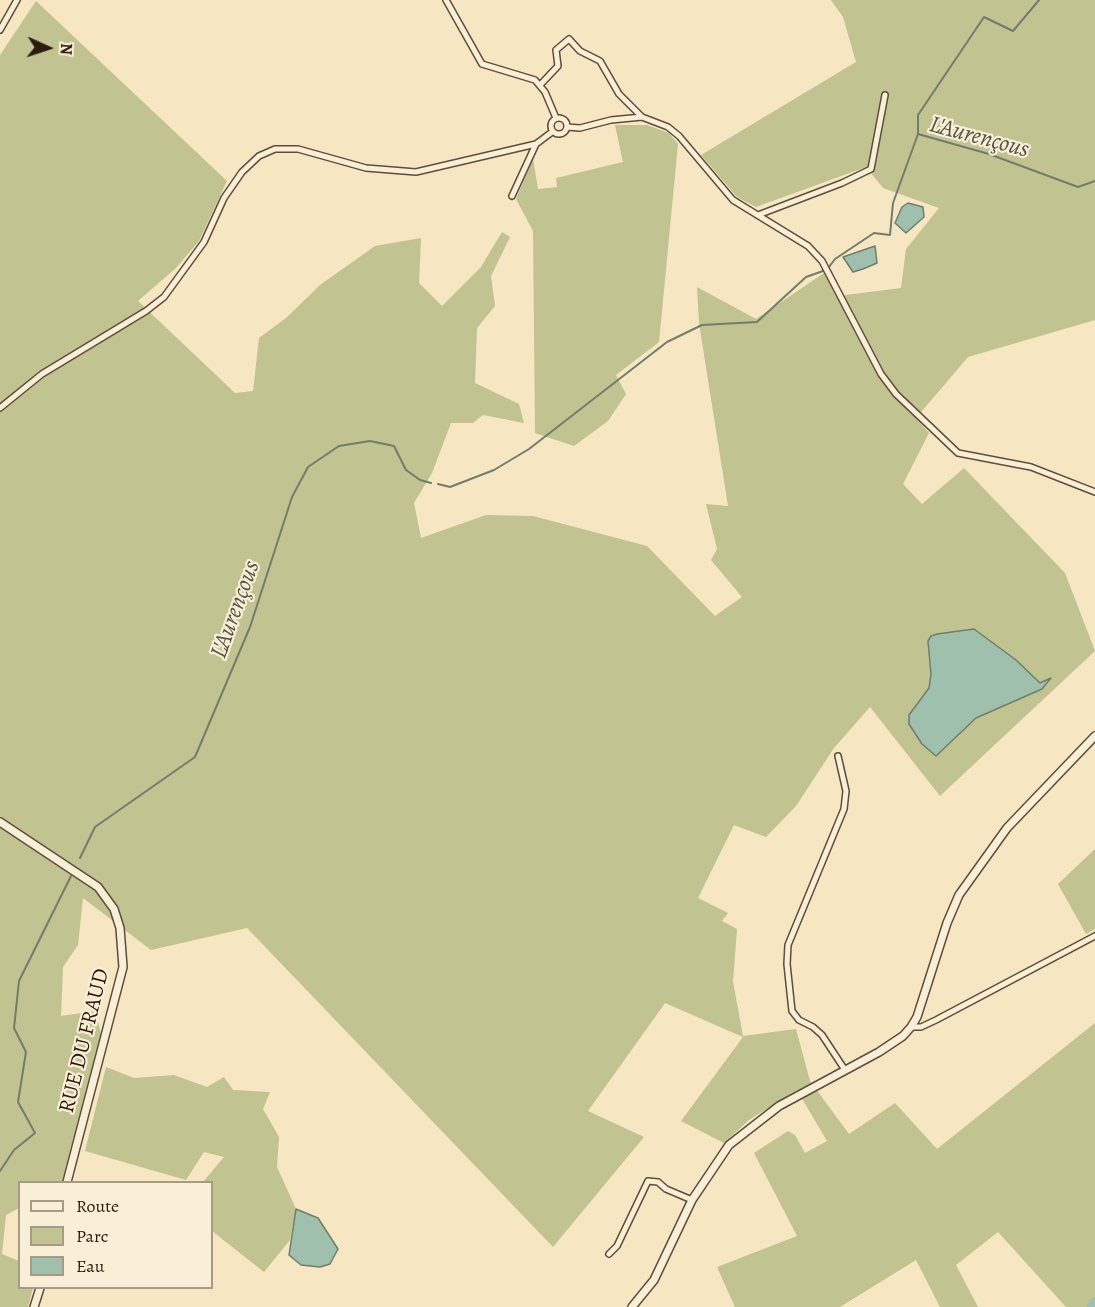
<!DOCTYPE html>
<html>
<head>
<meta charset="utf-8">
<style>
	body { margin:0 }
	#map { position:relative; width:1095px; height:1307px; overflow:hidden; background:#f6e6c2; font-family:Alegreya,serif }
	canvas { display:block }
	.legend { position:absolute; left:18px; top:1181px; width:195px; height:108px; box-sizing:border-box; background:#f9efd7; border:2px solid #a79a87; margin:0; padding:8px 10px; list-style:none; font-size:18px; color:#2c1b0e }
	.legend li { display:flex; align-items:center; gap:12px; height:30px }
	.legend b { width:30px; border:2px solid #a79a87 }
	.north { position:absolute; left:18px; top:18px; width:60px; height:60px; -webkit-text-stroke:4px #f9efd7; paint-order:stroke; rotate:93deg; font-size:16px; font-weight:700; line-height:24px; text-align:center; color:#2c1b0e }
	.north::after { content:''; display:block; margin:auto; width:21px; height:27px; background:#2c1b0e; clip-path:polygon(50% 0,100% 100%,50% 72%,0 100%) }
</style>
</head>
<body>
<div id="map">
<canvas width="1095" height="1307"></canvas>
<ul class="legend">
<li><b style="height:8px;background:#f9efd7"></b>Route</li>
<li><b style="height:16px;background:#c1c390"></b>Parc</li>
<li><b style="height:16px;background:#9ec0ad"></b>Eau</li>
</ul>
<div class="north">N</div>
</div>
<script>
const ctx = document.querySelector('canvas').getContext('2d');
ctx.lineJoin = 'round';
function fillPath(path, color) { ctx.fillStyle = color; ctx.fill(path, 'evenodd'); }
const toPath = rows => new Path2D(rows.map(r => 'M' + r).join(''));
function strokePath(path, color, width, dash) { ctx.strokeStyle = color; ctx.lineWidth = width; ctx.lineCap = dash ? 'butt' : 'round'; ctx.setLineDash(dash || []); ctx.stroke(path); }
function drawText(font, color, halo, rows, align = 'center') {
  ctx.font = font + ' Alegreya,serif'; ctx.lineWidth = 4.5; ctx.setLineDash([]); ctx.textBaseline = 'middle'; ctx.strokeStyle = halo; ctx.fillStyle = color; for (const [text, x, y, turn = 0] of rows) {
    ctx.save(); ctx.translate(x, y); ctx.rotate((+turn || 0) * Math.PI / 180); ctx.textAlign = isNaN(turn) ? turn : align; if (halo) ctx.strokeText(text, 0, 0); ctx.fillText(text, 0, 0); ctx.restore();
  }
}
const green = toPath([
	[831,0,1095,0,1095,320,968,357,916,418,929,433,903,484,922,504,964,468,1065,573,1095,651,940,796,870,707,834,748,796,806,766,837,734,825,698,898,728,913,722,921,737,929,733,982,743,1036,796,1029,810,1081,849,1134,895,1103,937,1149,1095,1023,1095,1307,1066,1307,998,1232,956,1265,978,1307,940,1307,916,1260,840,1307,735,1307,717,1267,797,1236,754,1153,788,1131,795,1135,805,1153,827,1141,797,1090,749,1120,724,1143,681,1121,743,1037,665,1003,588,1111,644,1137,553,1247,247,928,151,950,83,898,78,945,63,967,61,1016,95,1011,101,1033,62,1182,20,1182,19,1208,6,1215,2,1254,19,1261,20,1288,33,1288,28,1307,0,1307,0,55,36,1,227,181,199,241,176,268,138,301,235,393,253,391,259,338,286,318,320,285,375,246,421,238,419,283,442,306,481,267,502,232,510,237,491,276,495,306,477,328,475,383,519,404,524,423,483,415,473,423,451,423,432,473,414,503,421,538,486,515,533,516,647,546,715,616,742,597,711,560,717,549,706,504,728,506,699,323,697,287,756,319,824,273,838,296,901,288,906,249,939,208,883,188,866,167,756,207,737,197,701,155,856,62,843,17],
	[615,125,647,125,669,133,678,144,659,342,616,375,626,394,608,421,574,446,535,433,533,231,516,199,533,159,538,189,557,187,556,178,623,162],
	[1095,849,1095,929,1086,934,1058,884],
	[106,1067,134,1078,174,1075,207,1087,224,1077,233,1090,270,1092,263,1109,279,1137,277,1167,296,1209,290,1240,264,1272,212,1231,212,1182,203,1182,224,1157,204,1152,186,1180,85,1151]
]);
const water = toPath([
	[908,203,923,207,924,217,906,233,895,223,902,207,908,203],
	[875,246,877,263,863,269,853,272,843,257,875,246],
	[974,629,1016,660,1040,683,1051,678,1042,689,976,718,936,756,922,744,909,724,909,715,929,688,931,674,928,641,931,636,937,634,974,629],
	[296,1209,318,1218,338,1249,330,1264,320,1267,301,1265,289,1255,296,1209]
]);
const stream = toPath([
	[918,134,918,115,984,17,1013,31,1039,0],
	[829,267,835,259,874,233,890,235,893,203,918,134,989,154,1078,187,1095,181],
	[438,484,450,487,494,470,529,449,667,342,702,325,757,322,806,277,823,271],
	[80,858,95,827,195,757,250,627,292,497,308,467,339,446,370,441,394,446,406,470,420,480,431,483],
	[0,1171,14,1150,35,1133,18,1102,26,1052,14,1028,19,981,71,876]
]);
const river = toPath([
	[1093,1307,1095,1303]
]);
const minor = toPath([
	[446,0,482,64,535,80,545,92,556,118],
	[0,30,17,0],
	[541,84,558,66,556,50,569,39,580,51,600,61,619,94,642,117],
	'551 126a8 8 0 1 1 16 0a8 8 0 1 1-16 0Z',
	[567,127,580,128,611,120,642,117,668,127,679,136,733,200,808,246,822,261,881,374,896,394,958,453,1031,467,1095,492],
	[512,196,536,144],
	[758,215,842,183,871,169,885,95],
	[0,408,42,374,146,311,164,297,204,242,224,198,242,172,259,156,275,149,298,149,366,168,416,172,536,144,552,132],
	[838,756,846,791,844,809,788,945,787,964,792,1011,799,1020,813,1027,822,1035,845,1070],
	[911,1027,921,1027,936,1020,1095,936],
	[609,1254,617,1246,648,1181,658,1182,666,1189,692,1200]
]);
const tertiary = toPath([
	[0,822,98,887,114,909,120,928,123,967,67,1182],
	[34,1307,40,1288],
	[632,1307,654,1280,692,1200,729,1145,779,1106,879,1052,903,1036,911,1027,917,1017,947,923,959,895,1007,828,1095,736]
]);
const streetNames = [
	["RUE DU FRAUD",85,1041,-76]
];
const waterNames = [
	["L'Aurençous",979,138,15],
	["L'Aurençous",236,610,-70]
];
fillPath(green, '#c1c390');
fillPath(water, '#9ec0ad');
strokePath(water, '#707e6d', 1.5);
strokePath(stream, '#707e6d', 2);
strokePath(river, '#9ec0ad', 12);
strokePath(minor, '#5e4e3b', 8);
strokePath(tertiary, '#5e4e3b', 10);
strokePath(minor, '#f9efd7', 5);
strokePath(tertiary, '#f9efd7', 7);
drawText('22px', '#2c1b0e', '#f9efd7', streetNames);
drawText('italic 24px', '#545546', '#f9efd7', waterNames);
</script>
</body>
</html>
